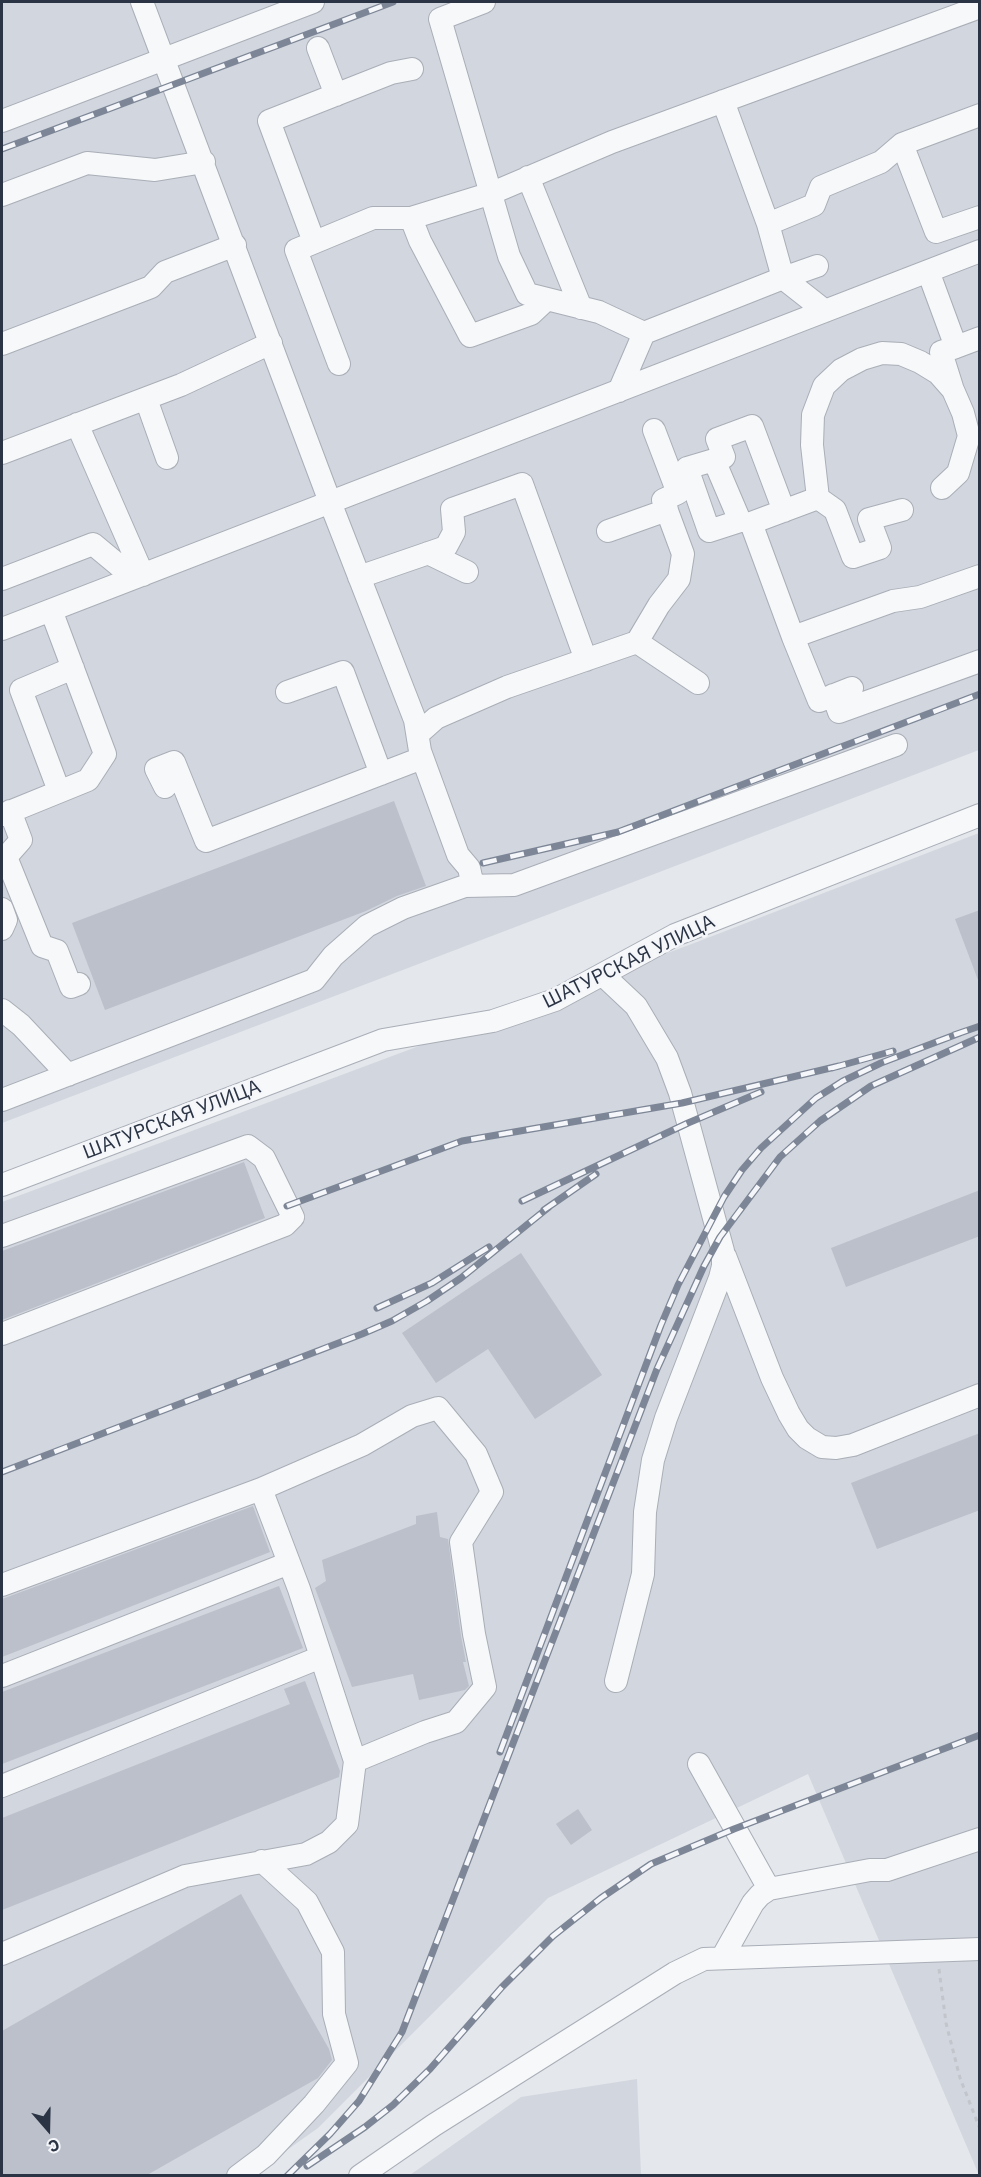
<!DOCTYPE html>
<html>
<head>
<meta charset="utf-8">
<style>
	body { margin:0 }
	#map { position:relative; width:981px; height:2177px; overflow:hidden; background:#e4e7ec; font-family:"IBM Plex Sans",sans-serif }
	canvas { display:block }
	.frame { position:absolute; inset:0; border:3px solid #2b3445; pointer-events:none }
	.north { position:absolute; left:18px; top:2099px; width:60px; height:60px; -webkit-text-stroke:4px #f4f6f9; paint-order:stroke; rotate:160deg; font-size:16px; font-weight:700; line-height:24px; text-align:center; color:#2b3445 }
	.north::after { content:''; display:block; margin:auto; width:21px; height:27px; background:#2b3445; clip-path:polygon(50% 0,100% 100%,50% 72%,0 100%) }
</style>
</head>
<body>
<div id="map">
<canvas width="981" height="2177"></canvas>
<div class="frame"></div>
<div class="north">С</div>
</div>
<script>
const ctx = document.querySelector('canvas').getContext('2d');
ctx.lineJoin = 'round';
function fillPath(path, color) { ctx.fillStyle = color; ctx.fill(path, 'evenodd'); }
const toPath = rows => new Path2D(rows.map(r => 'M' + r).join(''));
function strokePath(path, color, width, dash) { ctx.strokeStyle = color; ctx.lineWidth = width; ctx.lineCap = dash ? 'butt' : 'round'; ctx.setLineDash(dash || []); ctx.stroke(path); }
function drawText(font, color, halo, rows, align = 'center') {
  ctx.font = font + ' "IBM Plex Sans",sans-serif'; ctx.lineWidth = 5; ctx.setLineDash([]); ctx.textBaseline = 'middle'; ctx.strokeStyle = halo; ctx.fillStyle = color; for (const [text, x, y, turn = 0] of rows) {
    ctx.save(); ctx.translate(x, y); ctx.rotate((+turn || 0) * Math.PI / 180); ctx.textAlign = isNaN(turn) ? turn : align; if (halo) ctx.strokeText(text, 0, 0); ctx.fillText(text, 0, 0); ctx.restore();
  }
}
const built = toPath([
	[2,2,979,2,979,750,2,1123],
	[979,833,979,2175,808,1774,548,1898,318,2128,252,2175,2,2176,2,1202,697,942],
	[637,2079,641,2175,410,2175,521,2097]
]);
const building = toPath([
	[394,801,426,886,397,896,366,911,105,1010,72,923],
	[980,910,980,980,978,980,955,919],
	[244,1162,265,1218,2,1320,2,1251],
	[980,1190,980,1236,846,1287,831,1248],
	[521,1253,602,1375,535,1419,488,1349,436,1383,402,1333],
	[980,1433,980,1510,877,1549,851,1483],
	[253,1506,270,1552,2,1657,2,1599],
	[437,1512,440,1537,448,1539,461,1636,466,1662,463,1662,469,1686,465,1690,419,1700,413,1674,352,1687,315,1588,326,1581,322,1560,416,1524,416,1516],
	[279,1586,303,1648,2,1764,2,1692],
	[305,1681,340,1771,339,1777,2,1910,2,1818,290,1704,284,1689],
	[578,1809,592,1830,571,1845,556,1824],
	[241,1894,329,2049,332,2060,318,2078,147,2175,2,2175,2,2031]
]);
const path = toPath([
	[939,1969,946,2023,960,2078,980,2129]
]);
const minor = toPath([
	[142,2,330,502,415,720,420,751,458,855,469,868,473,886],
	[484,2,440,19,509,256,527,294,599,312,644,333],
	[318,48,336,95],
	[723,101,768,224],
	[980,115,902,144,936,232,980,217],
	[2,121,313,2],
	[528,177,581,308],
	[2,195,87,163,155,170,204,162],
	[314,242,269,121,391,73,412,69],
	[817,266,783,278,768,224,814,205,821,187,881,162,902,144],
	[928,271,956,347,941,352,952,387],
	[547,299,531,314,470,336,420,241,411,218,492,193,612,142,980,7],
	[2,344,151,287,165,272,235,245],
	[956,347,980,338],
	[339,364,296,250,373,218,411,218],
	[619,391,644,333,783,278,825,311],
	[146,399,167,458],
	[77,424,143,575],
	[2,453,181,385,271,343],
	[714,460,740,521,709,531,687,468,724,457,717,439,752,426,784,511],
	[818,498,835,510,853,557,880,548,869,519,902,510],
	[608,531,667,510],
	[428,553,467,572],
	[359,577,446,547,454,532,452,509,522,484,586,660],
	[2,579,93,544,134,578],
	[2,629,980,251],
	[793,637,751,523,818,498,812,445,813,415,824,386,841,370,862,359,882,353,901,354,920,362,938,373,953,390,963,413,969,436,958,473,942,488],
	[637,642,659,605,679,579,683,554,663,500,678,493,654,430],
	[852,688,819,701,793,637,893,601,920,597,980,576],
	[287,692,343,672,381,774],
	[833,695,839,712,980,661],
	[418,734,436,718,507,687,637,642,698,683],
	[165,787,156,769,174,762,206,841,422,758],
	[59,791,21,690,73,668],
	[10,811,21,840,6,857,42,946,57,951,71,987,79,984],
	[2,815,88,780,105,754,51,610],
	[2,909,6,920,2,929],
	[603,975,636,1006,667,1058,680,1093,723,1251,723,1266,720,1278,666,1418,653,1460,645,1512,643,1574,616,1681],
	[2,1010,21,1025,68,1075],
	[2,1100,314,980,333,956,367,926,403,908,465,886,514,885,896,745],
	[2,1185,383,1040,493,1021,555,1000,675,935,980,815],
	[2,1236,248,1146,264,1158,293,1217,285,1225,2,1334],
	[725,1256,772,1378,789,1414,798,1429,807,1438,822,1447,836,1448,853,1445,980,1395],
	[261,1489,362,1445,412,1416,438,1408,476,1454,492,1492,461,1542,474,1634,485,1687,456,1722,425,1732,355,1761],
	[2,1585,261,1489,299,1589,355,1761,347,1824,329,1842,306,1854,185,1876,2,1954],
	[2,1676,289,1563],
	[699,1764,769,1889],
	[2,1786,321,1657],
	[722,1958,753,1903,760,1895,769,1889,870,1870,887,1870,980,1839],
	[238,2176,266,2155,314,2104,347,2063,334,2014,333,1952,307,1902,262,1861],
	[360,2176,434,2125,675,1973,704,1959,980,1949]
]);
const rail = toPath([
	[2,149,393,2],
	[483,863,618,832,980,694],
	[954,1035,980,1026],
	[832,1068,893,1051],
	[522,1201,688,1123,761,1092],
	[287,1206,462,1141,682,1103,839,1066],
	[544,1210,596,1174],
	[377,1308,432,1283,489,1247],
	[2,1472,362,1334,392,1321,427,1301,461,1278,549,1207],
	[500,1752,661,1325,678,1285,724,1197,742,1170,761,1148,816,1098,843,1081,881,1063,960,1033],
	[307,2166,365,2127,393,2105,430,2069,502,1987,553,1936,601,1898,651,1864,734,1829,980,1735],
	[287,2176,330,2134,359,2101,402,2032,657,1369,704,1266,720,1237,780,1157,820,1121,871,1086,980,1037]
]);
const streetNames = [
	["ШАТУРСКАЯ УЛИЦА",629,962,-26],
	["ШАТУРСКАЯ УЛИЦА",172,1120,-21]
];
fillPath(built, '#d2d6de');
fillPath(building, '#bbc0ca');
strokePath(minor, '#a9aeb7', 24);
strokePath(path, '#c2c5cb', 3, [4.5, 4.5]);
strokePath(minor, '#f7f8fa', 22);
strokePath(rail, '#7d8696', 7);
strokePath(rail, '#f4f6f9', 4.5, [14]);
drawText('20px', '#2b3445', '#f4f6f9', streetNames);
</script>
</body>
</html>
